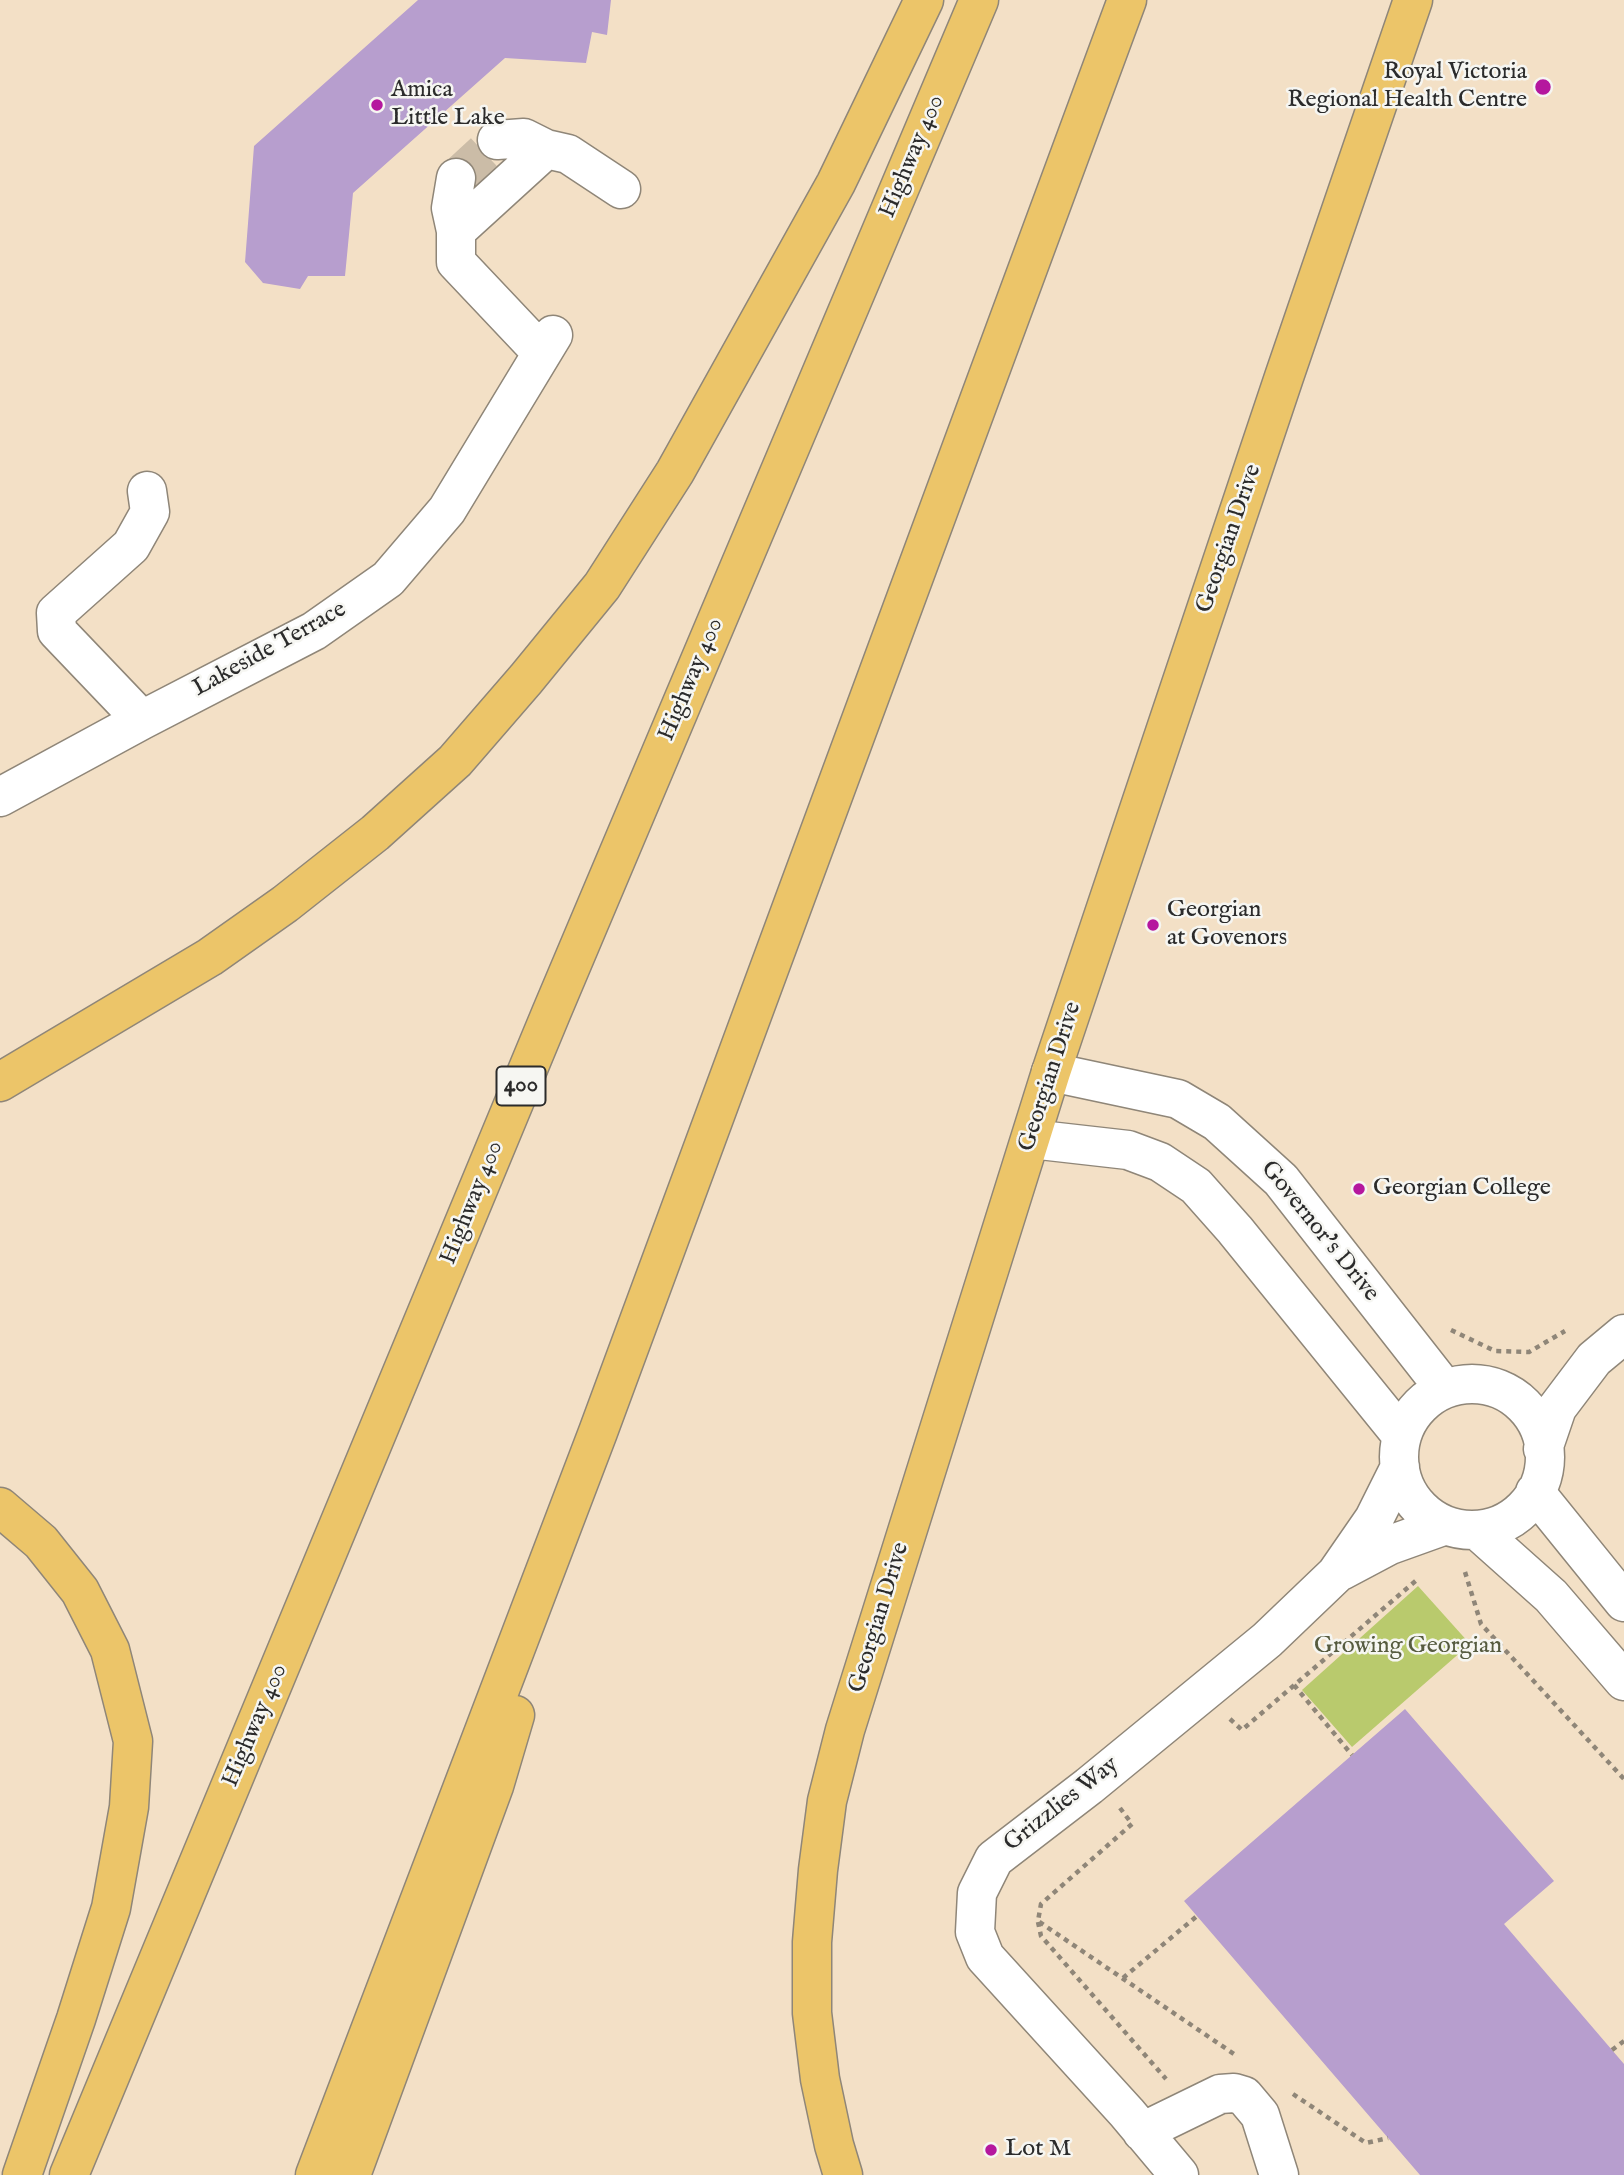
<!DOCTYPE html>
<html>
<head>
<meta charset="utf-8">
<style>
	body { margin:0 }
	canvas { display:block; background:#f3e0c6 }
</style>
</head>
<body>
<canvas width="1624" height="2175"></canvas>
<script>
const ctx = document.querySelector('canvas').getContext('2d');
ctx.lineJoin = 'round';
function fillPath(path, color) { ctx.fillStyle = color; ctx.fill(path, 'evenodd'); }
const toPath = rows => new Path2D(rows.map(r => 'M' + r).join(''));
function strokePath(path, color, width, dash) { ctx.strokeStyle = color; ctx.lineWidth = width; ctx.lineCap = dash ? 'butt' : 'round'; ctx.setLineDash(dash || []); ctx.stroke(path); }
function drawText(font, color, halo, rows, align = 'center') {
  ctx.font = font + ' "IM FELL English",serif'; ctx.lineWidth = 5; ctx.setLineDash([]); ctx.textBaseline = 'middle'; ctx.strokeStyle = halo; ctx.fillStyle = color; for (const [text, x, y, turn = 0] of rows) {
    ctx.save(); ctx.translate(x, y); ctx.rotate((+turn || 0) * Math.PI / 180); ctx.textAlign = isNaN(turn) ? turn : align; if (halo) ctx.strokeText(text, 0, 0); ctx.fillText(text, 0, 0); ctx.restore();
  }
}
const green = toPath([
	[1418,1586,1470,1644,1352,1747,1302,1690]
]);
const building = toPath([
	[418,0,611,0,607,35,592,32,586,63,505,58,353,193,345,276,308,276,300,289,263,283,245,262,254,146],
	[1405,1709,1554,1881,1504,1924,1624,2064,1624,2175,1420,2175,1184,1901]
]);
const minorTunnel = toPath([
	[456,178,497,140]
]);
const path = toPath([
	[1451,1330,1495,1351,1529,1352,1565,1331],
	[1465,1572,1481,1624,1624,1779],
	[1294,1685,1352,1755],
	[1230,1719,1242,1730,1419,1578],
	[1120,1808,1132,1824,1041,1904,1038,1921,1234,2054],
	[1038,1922,1041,1936,1166,2079],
	[1123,1978,1197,1916],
	[1612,2050,1624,2041],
	[1293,2094,1366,2143,1388,2138]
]);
const minor = toPath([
	[497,140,524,138,546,149],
	[456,178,451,208,456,231],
	[542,353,456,262,456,231,546,149,568,154,621,189],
	[142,720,57,631,56,613,131,546,150,512,147,491],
	[0,797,142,720,314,631,388,579,447,510,553,335],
	[1051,1072,1178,1099,1217,1122,1281,1180,1444,1388],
	[1031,1139,1128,1150,1160,1162,1196,1186,1235,1230,1402,1436],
	'1399 1457a73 73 0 1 1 146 0a73 73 0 1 1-146 0Z',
	[1543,1449,1557,1408,1594,1359,1624,1334],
	[1535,1492,1624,1602],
	[1477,1530,1551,1596,1624,1681],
	[1341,1571,1390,1545,1443,1526],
	[1142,2132,1220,2094,1234,2093,1244,2096,1260,2115,1279,2175],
	[1179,2175,1127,2113,985,1957,975,1932,977,1893,994,1859,1089,1786,1267,1640,1336,1574,1374,1519,1400,1467]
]);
const major = toPath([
	[843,2175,834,2145,820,2079,812,2013,812,1942,818,1870,827,1801,845,1730,1051,1072,1284,377,1413,0]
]);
const highway = toPath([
	[0,1082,210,957,285,904,375,833,455,761,526,679,602,586,675,472,836,183,924,0],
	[0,1507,41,1542,80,1591,110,1650,133,1741,129,1807,111,1908,76,2019,22,2175],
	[69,2175,552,1011,979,0],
	[315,2175,598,1432,1127,0],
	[351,2175,494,1786,515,1715]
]);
const markers = [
	[1543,87,9,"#b5179e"],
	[377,105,7,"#b5179e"],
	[1153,925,7,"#b5179e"],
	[1359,1189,7,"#b5179e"],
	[991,2150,7,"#b5179e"]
];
const shields = [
	[521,1086,49]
];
const shieldNames = [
	["400",521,1086]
];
const poiNames = [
	["Royal Victoria",1527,73,"right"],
	["Regional Health Centre",1527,101,"right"],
	["Amica",391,91],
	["Little Lake",391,119],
	["Georgian",1167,911],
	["at Govenors",1167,939],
	["Georgian College",1373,1189],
	["Lot M",1005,2150]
];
const streetNames = [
	["Highway 400",913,157,-67],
	["Georgian Drive",1230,539,-71],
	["Lakeside Terrace",270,650,-29],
	["Highway 400",692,680,-67],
	["Georgian Drive",1051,1077,-72],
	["Highway 400",473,1203,-68],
	["Governor's Drive",1319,1232,51],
	["Georgian Drive",880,1618,-73],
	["Highway 400",256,1726,-67],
	["Grizzlies Way",1062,1805,-38]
];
const parkNames = [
	["Growing Georgian",1408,1647]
];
fillPath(green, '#b9ca6d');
fillPath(building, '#b79ece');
strokePath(minorTunnel, '#cbbca7', 38, [38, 19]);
strokePath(minor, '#8f8678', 41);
strokePath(major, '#8f8678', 41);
strokePath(highway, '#8f8678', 41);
strokePath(path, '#8f8678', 4.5, [5, 5]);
strokePath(minor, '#fff', 38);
strokePath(major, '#ecc569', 38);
strokePath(highway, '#ecc569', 38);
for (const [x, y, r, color] of markers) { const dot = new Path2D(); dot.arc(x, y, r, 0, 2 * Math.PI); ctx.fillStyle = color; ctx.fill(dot); strokePath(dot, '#f6f6f2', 2.5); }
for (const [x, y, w] of shields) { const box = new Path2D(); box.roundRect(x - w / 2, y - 19.5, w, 39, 5); ctx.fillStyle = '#f6f6f2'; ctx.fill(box); strokePath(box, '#2b2b2b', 2); }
drawText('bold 23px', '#2b2b2b', null, shieldNames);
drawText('24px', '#2b2b2b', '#f6f6f2', poiNames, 'left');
drawText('24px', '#2b2b2b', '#f6f6f2', streetNames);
drawText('24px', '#565b3f', '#f6f6f2', parkNames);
</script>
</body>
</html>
